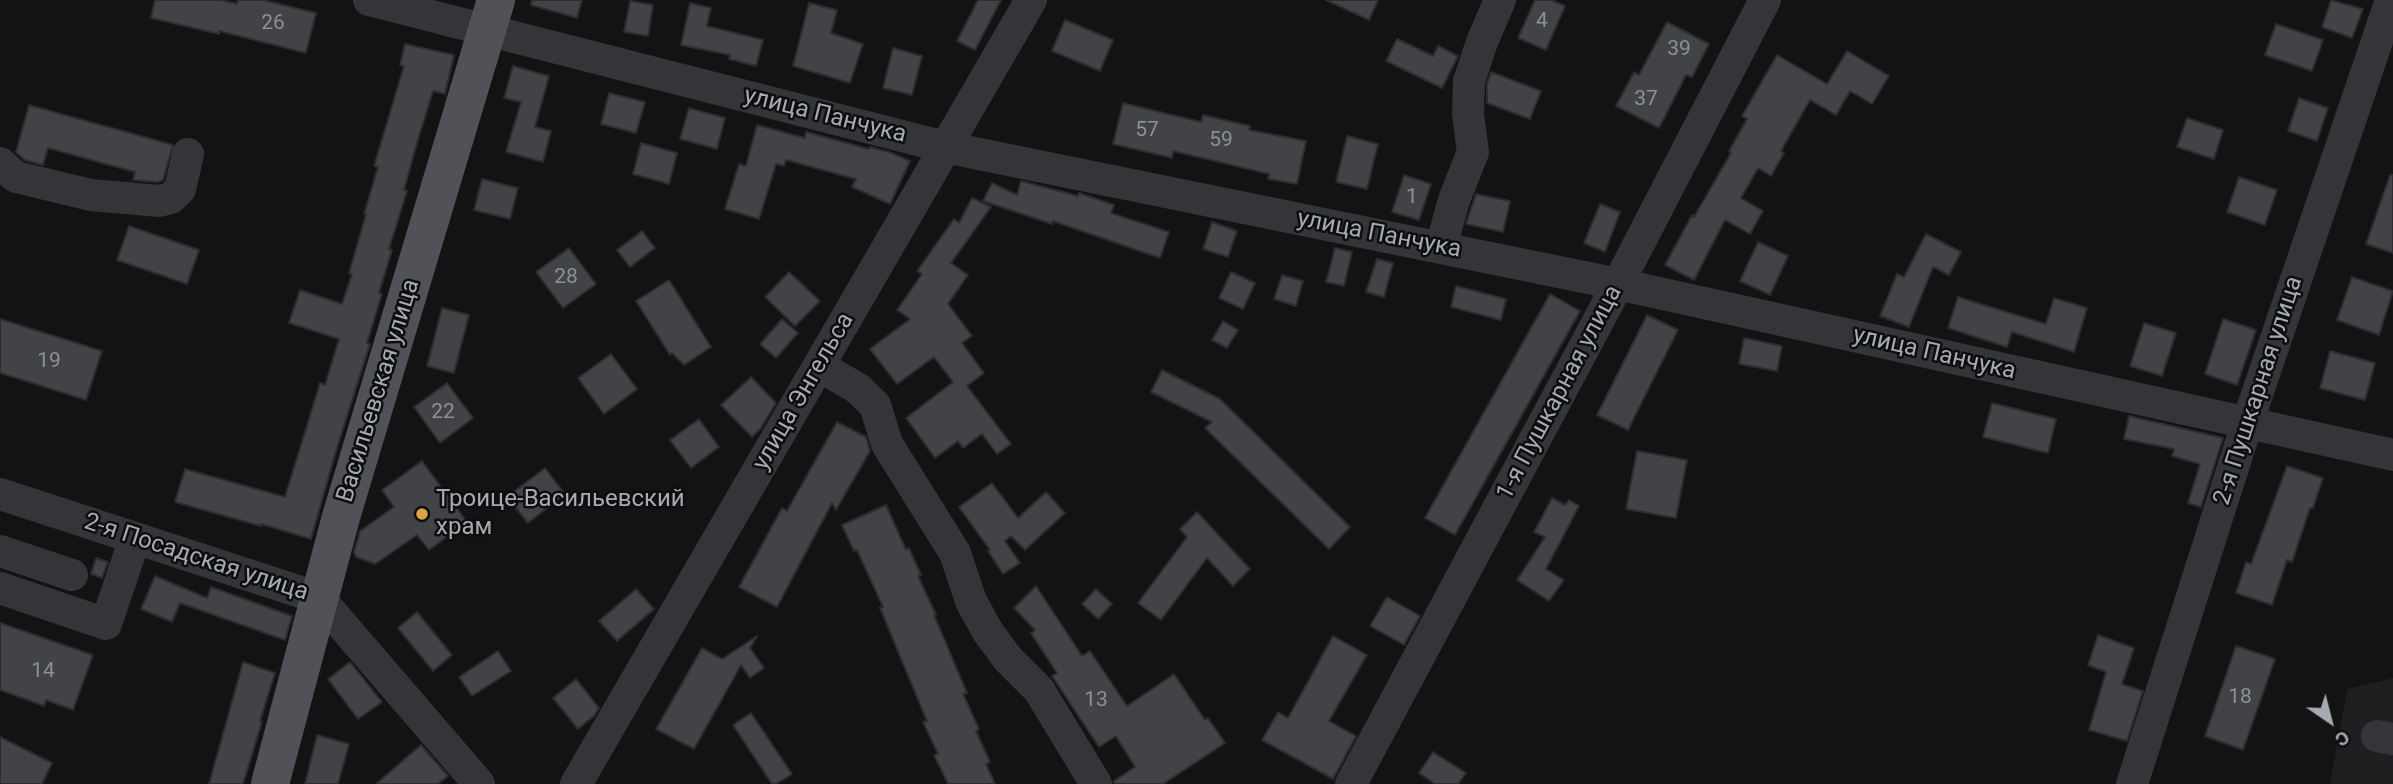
<!DOCTYPE html>
<html>
<head>
<meta charset="utf-8">
<style>
	body { margin:0 }
	#map { position:relative; width:2393px; height:784px; overflow:hidden; background:#131314; font-family:Roboto,sans-serif }
	canvas { display:block }
	.north { position:absolute; left:2295px; top:686px; width:70px; height:70px; -webkit-text-stroke:5px #0e0e0f; paint-order:stroke; rotate:145deg; font-size:19px; font-weight:700; line-height:28px; text-align:center; color:#a6aab3 }
	.north::after { content:''; display:block; margin:auto; width:24px; height:32px; background:#a6aab3; clip-path:polygon(50% 0,100% 100%,50% 72%,0 100%) }
</style>
</head>
<body>
<div id="map">
<canvas width="2393" height="784"></canvas>
<div class="north">С</div>
</div>
<script>
const ctx = document.querySelector('canvas').getContext('2d');
ctx.lineJoin = 'round';
function fillPath(path, color) { ctx.fillStyle = color; ctx.fill(path, 'evenodd'); }
const toPath = rows => new Path2D(rows.map(r => 'M' + r).join(''));
function strokePath(path, color, width, dash) { ctx.strokeStyle = color; ctx.lineWidth = width; ctx.lineCap = dash ? 'butt' : 'round'; ctx.setLineDash(dash || []); ctx.stroke(path); }
function drawText(font, color, halo, rows, align = 'center') {
  ctx.font = font + ' Roboto,sans-serif'; ctx.lineWidth = 5; ctx.setLineDash([]); ctx.textBaseline = 'middle'; ctx.strokeStyle = halo; ctx.fillStyle = color; for (const [text, x, y, turn = 0] of rows) {
    ctx.save(); ctx.translate(x, y); ctx.rotate((+turn || 0) * Math.PI / 180); ctx.textAlign = isNaN(turn) ? turn : align; if (halo) ctx.strokeText(text, 0, 0); ctx.fillText(text, 0, 0); ctx.restore();
  }
}
const built = toPath([
	[2393,678,2393,784,2330,784,2347,689]
]);
const building = toPath([
	[155,0,222,0,237,4,238,0,263,0,316,13,306,53,219,31,219,34,151,18,155,0],
	[532,0,582,0,577,18,531,5,532,0],
	[978,0,1001,0,975,50,957,41,978,0],
	[1326,0,1378,0,1369,20,1326,0],
	[1535,0,1551,0,1565,6,1546,50,1518,38,1535,0],
	[2331,0,2363,9,2352,38,2322,27,2331,0],
	[630,1,653,5,648,36,624,32,630,1],
	[690,3,711,8,707,26,763,40,756,66,729,59,730,55,681,45,690,3],
	[809,3,837,10,831,33,863,44,850,83,793,66,809,3],
	[1065,20,1113,40,1100,71,1052,51,1065,20],
	[1667,22,1709,44,1692,77,1686,75,1659,128,1616,106,1634,72,1639,75,1667,22],
	[2276,24,2323,40,2312,71,2265,55,2276,24],
	[1397,39,1433,56,1438,46,1458,56,1442,88,1386,61,1397,39],
	[405,44,454,55,445,94,433,91,417,143,404,190,407,191,389,249,392,250,379,293,382,294,367,343,370,344,336,451,311,539,261,524,261,526,175,502,185,469,285,497,320,383,325,385,339,339,289,323,300,290,342,304,352,274,349,273,366,214,364,214,378,167,374,166,404,66,400,65,405,44],
	[893,48,922,56,912,95,883,88,893,48],
	[1847,51,1889,76,1872,104,1850,91,1836,115,1810,100,1781,151,1784,153,1771,176,1758,168,1741,198,1763,211,1750,234,1725,220,1694,280,1665,265,1692,215,1694,217,1731,153,1729,151,1747,119,1742,116,1777,55,1827,84,1847,51],
	[513,66,549,76,535,127,551,131,543,162,506,152,521,102,504,98,513,66],
	[1491,72,1541,91,1530,119,1487,103,1487,84,1491,72],
	[609,93,645,102,636,133,601,124,609,93],
	[2299,98,2328,108,2317,141,2288,131,2299,98],
	[1123,103,1201,122,1203,115,1250,126,1249,130,1306,141,1297,184,1268,179,1269,174,1173,151,1172,158,1113,144,1123,103],
	[29,105,173,145,163,180,158,182,133,180,135,172,48,148,43,165,25,160,16,152,29,105],
	[689,108,725,118,717,149,680,139,689,108],
	[2187,118,2223,130,2214,159,2177,147,2187,118],
	[757,125,805,138,806,132,869,149,870,147,889,152,910,161,890,204,852,187,856,179,786,160,784,166,776,164,759,219,725,209,739,164,746,166,757,125],
	[1347,136,1378,144,1367,189,1336,182,1347,136],
	[641,143,677,153,669,184,633,174,641,143],
	[1404,175,1431,184,1419,220,1392,212,1404,175],
	[2390,175,2393,175,2393,253,2366,244,2390,175],
	[2239,177,2277,190,2265,225,2227,212,2239,177],
	[482,179,518,188,510,219,474,210,482,179],
	[1021,181,1078,196,1079,193,1114,205,1111,213,1169,232,1160,258,1053,221,1052,224,983,201,992,183,1017,195,1021,181],
	[1476,194,1510,201,1503,232,1466,224,1476,194],
	[972,198,991,207,951,263,968,275,948,304,972,336,962,343,984,373,967,386,1011,444,997,454,982,434,963,448,958,441,935,458,906,418,953,382,934,357,897,384,870,349,910,319,897,310,922,274,917,271,954,219,959,223,972,198],
	[1600,204,1620,212,1605,252,1584,243,1600,204],
	[1212,222,1237,231,1228,257,1203,249,1212,222],
	[129,226,199,250,187,284,117,260,129,226],
	[642,231,655,248,630,267,617,250,642,231],
	[1926,234,1961,252,1949,275,1933,267,1909,327,1880,316,1897,274,1904,277,1926,234],
	[1758,242,1788,256,1770,295,1740,281,1758,242],
	[569,248,596,284,563,308,536,272,569,248],
	[1335,248,1352,252,1344,286,1326,282,1335,248],
	[1377,259,1393,263,1384,297,1366,292,1377,259],
	[789,272,820,301,795,326,765,297,789,272],
	[1231,272,1255,283,1243,309,1219,298,1231,272],
	[1282,275,1303,281,1296,306,1274,299,1282,275],
	[2352,277,2393,291,2379,335,2337,320,2352,277],
	[669,280,711,347,684,365,672,353,670,355,636,301,669,280],
	[1456,286,1506,299,1501,320,1451,307,1456,286],
	[1550,294,1580,311,1455,535,1425,518,1550,294],
	[1958,297,2046,324,2054,298,2087,308,2074,352,2012,332,2007,347,1948,328,1958,297],
	[442,308,469,315,454,373,427,366,442,308],
	[1647,315,1678,330,1628,430,1597,415,1647,315],
	[0,319,102,351,86,400,0,373,0,319],
	[782,319,798,333,776,358,760,344,782,319],
	[2223,319,2256,330,2237,385,2205,374,2223,319],
	[1223,321,1238,330,1227,348,1212,340,1223,321],
	[2144,323,2176,333,2162,376,2130,366,2144,323],
	[1744,338,1782,346,1777,371,1739,364,1744,338],
	[2330,351,2375,363,2365,400,2320,388,2330,351],
	[611,354,637,389,604,414,578,378,611,354],
	[1162,370,1220,399,1350,527,1329,549,1205,428,1212,422,1151,392,1162,370],
	[751,377,776,403,761,428,752,437,721,405,751,377],
	[447,383,473,418,440,443,414,407,447,383],
	[1992,403,2056,419,2048,453,1983,437,1992,403],
	[2129,416,2223,438,2201,507,2188,503,2200,464,2172,456,2174,449,2124,439,2129,416],
	[699,419,719,447,691,468,670,440,699,419],
	[837,422,866,437,870,451,836,510,832,503,777,607,739,587,782,508,787,511,837,422],
	[1637,451,1687,460,1676,518,1626,509,1637,451],
	[422,461,467,522,429,550,417,535,375,564,356,557,354,552,360,531,394,507,382,490,422,461],
	[2287,466,2323,478,2313,508,2310,508,2292,562,2287,560,2272,605,2236,593,2246,562,2251,564,2287,466],
	[545,468,565,494,528,523,507,497,545,468],
	[992,483,1018,518,1046,492,1065,513,1025,550,1011,536,1005,541,1020,563,1003,574,988,551,990,550,959,507,992,483],
	[1552,498,1565,505,1569,500,1579,506,1546,569,1564,580,1549,601,1517,580,1545,537,1534,532,1552,498],
	[886,505,906,550,909,548,921,575,918,576,936,615,934,615,967,693,963,694,979,729,976,731,990,762,986,764,995,784,948,784,934,755,938,754,923,722,927,721,880,608,883,607,857,550,854,551,842,525,886,505],
	[1197,512,1250,569,1233,586,1207,558,1161,620,1138,603,1187,537,1180,529,1197,512],
	[96,558,108,562,102,578,91,574,96,558],
	[155,576,207,598,211,587,292,616,285,640,180,603,172,622,141,609,155,576],
	[1036,586,1082,656,1090,651,1127,706,1174,674,1205,720,1208,718,1225,743,1163,784,1114,784,1114,781,1135,767,1116,736,1099,747,1052,676,1057,673,1031,633,1035,630,1014,608,1036,586],
	[636,589,654,609,617,641,599,621,636,589],
	[1096,589,1112,604,1098,619,1082,604,1096,589],
	[1387,597,1420,616,1404,645,1370,626,1387,597],
	[417,612,452,655,433,671,398,628,417,612],
	[0,623,93,655,73,710,46,700,44,706,0,690,0,623],
	[2098,635,2134,648,2122,684,2143,691,2127,741,2089,730,2106,672,2088,665,2098,635],
	[757,636,750,648,764,668,750,678,741,665,694,749,656,729,702,648,722,659,757,636],
	[1333,636,1367,655,1329,721,1356,736,1333,779,1262,740,1278,712,1288,718,1333,636],
	[2236,646,2275,659,2243,750,2205,736,2236,646],
	[498,651,511,671,472,696,459,677,498,651],
	[243,662,275,673,260,721,262,722,243,784,209,784,243,662],
	[350,662,382,702,358,719,328,679,350,662],
	[576,679,599,708,594,716,578,729,553,698,576,679],
	[751,713,792,774,776,784,772,784,733,725,751,713],
	[317,735,349,744,338,784,305,784,317,735],
	[0,737,52,763,42,784,0,784,0,737],
	[421,745,448,776,438,784,376,784,421,745],
	[1433,752,1466,773,1458,784,1435,784,1419,773,1433,752]
]);
const minor = toPath([
	[369,0,945,147,1618,284,2393,455],
	[0,163,16,177,91,195,159,201,171,198,180,189,188,154],
	[1441,247,1454,200,1473,152,1468,114,1469,81,1482,42,1500,0],
	[819,366,857,388,875,405,887,444,955,553,971,601,988,632,1008,659,1039,690,1096,784],
	[0,494,319,598,479,784],
	[0,551,72,575],
	[0,588,106,624,135,538],
	[2377,736,2393,739],
	[576,784,1031,0],
	[1351,784,1618,284,1765,0],
	[2132,784,2247,424,2391,0]
]);
const major = toPath([
	[270,784,341,517,496,0]
]);
const markers = [
	[422,514,7,"#dda442"]
];
const numberNames = [
	["4",1542,22],
	["26",273,24],
	["39",1679,50],
	["37",1646,100],
	["57",1147,131],
	["59",1221,141],
	["1",1412,198],
	["28",566,278],
	["19",49,362],
	["22",443,413],
	["14",43,672],
	["18",2240,698],
	["13",1096,701]
];
const streetNames = [
	["улица Панчука",825,116,14],
	["улица Панчука",1379,235,11],
	["улица Панчука",1934,354,13],
	["Васильевская улица",379,391,-73],
	["2-я Пушкарная улица",2259,391,-72],
	["улица Энгельса",804,392,-60],
	["1-я Пушкарная улица",1560,393,-62],
	["2-я Посадская улица",196,558,18]
];
const poiNames = [
	["Троице-Васильевский",436,500],
	["храм",436,528]
];
fillPath(built, '#1f1f21');
fillPath(building, '#424347');
strokePath(building, '#2d2d30', 2);
strokePath(minor, '#343539', 32);
strokePath(major, '#515257', 38);
for (const [x, y, r, color] of markers) { const dot = new Path2D(); dot.arc(x, y, r, 0, 2 * Math.PI); ctx.fillStyle = color; ctx.fill(dot); strokePath(dot, '#0e0e0f', 2.5); }
drawText('21px', '#8d9098', null, numberNames);
drawText('24px', '#a6aab3', '#0e0e0f', streetNames);
drawText('24px', '#a6aab3', '#0e0e0f', poiNames, 'left');
</script>
</body>
</html>
